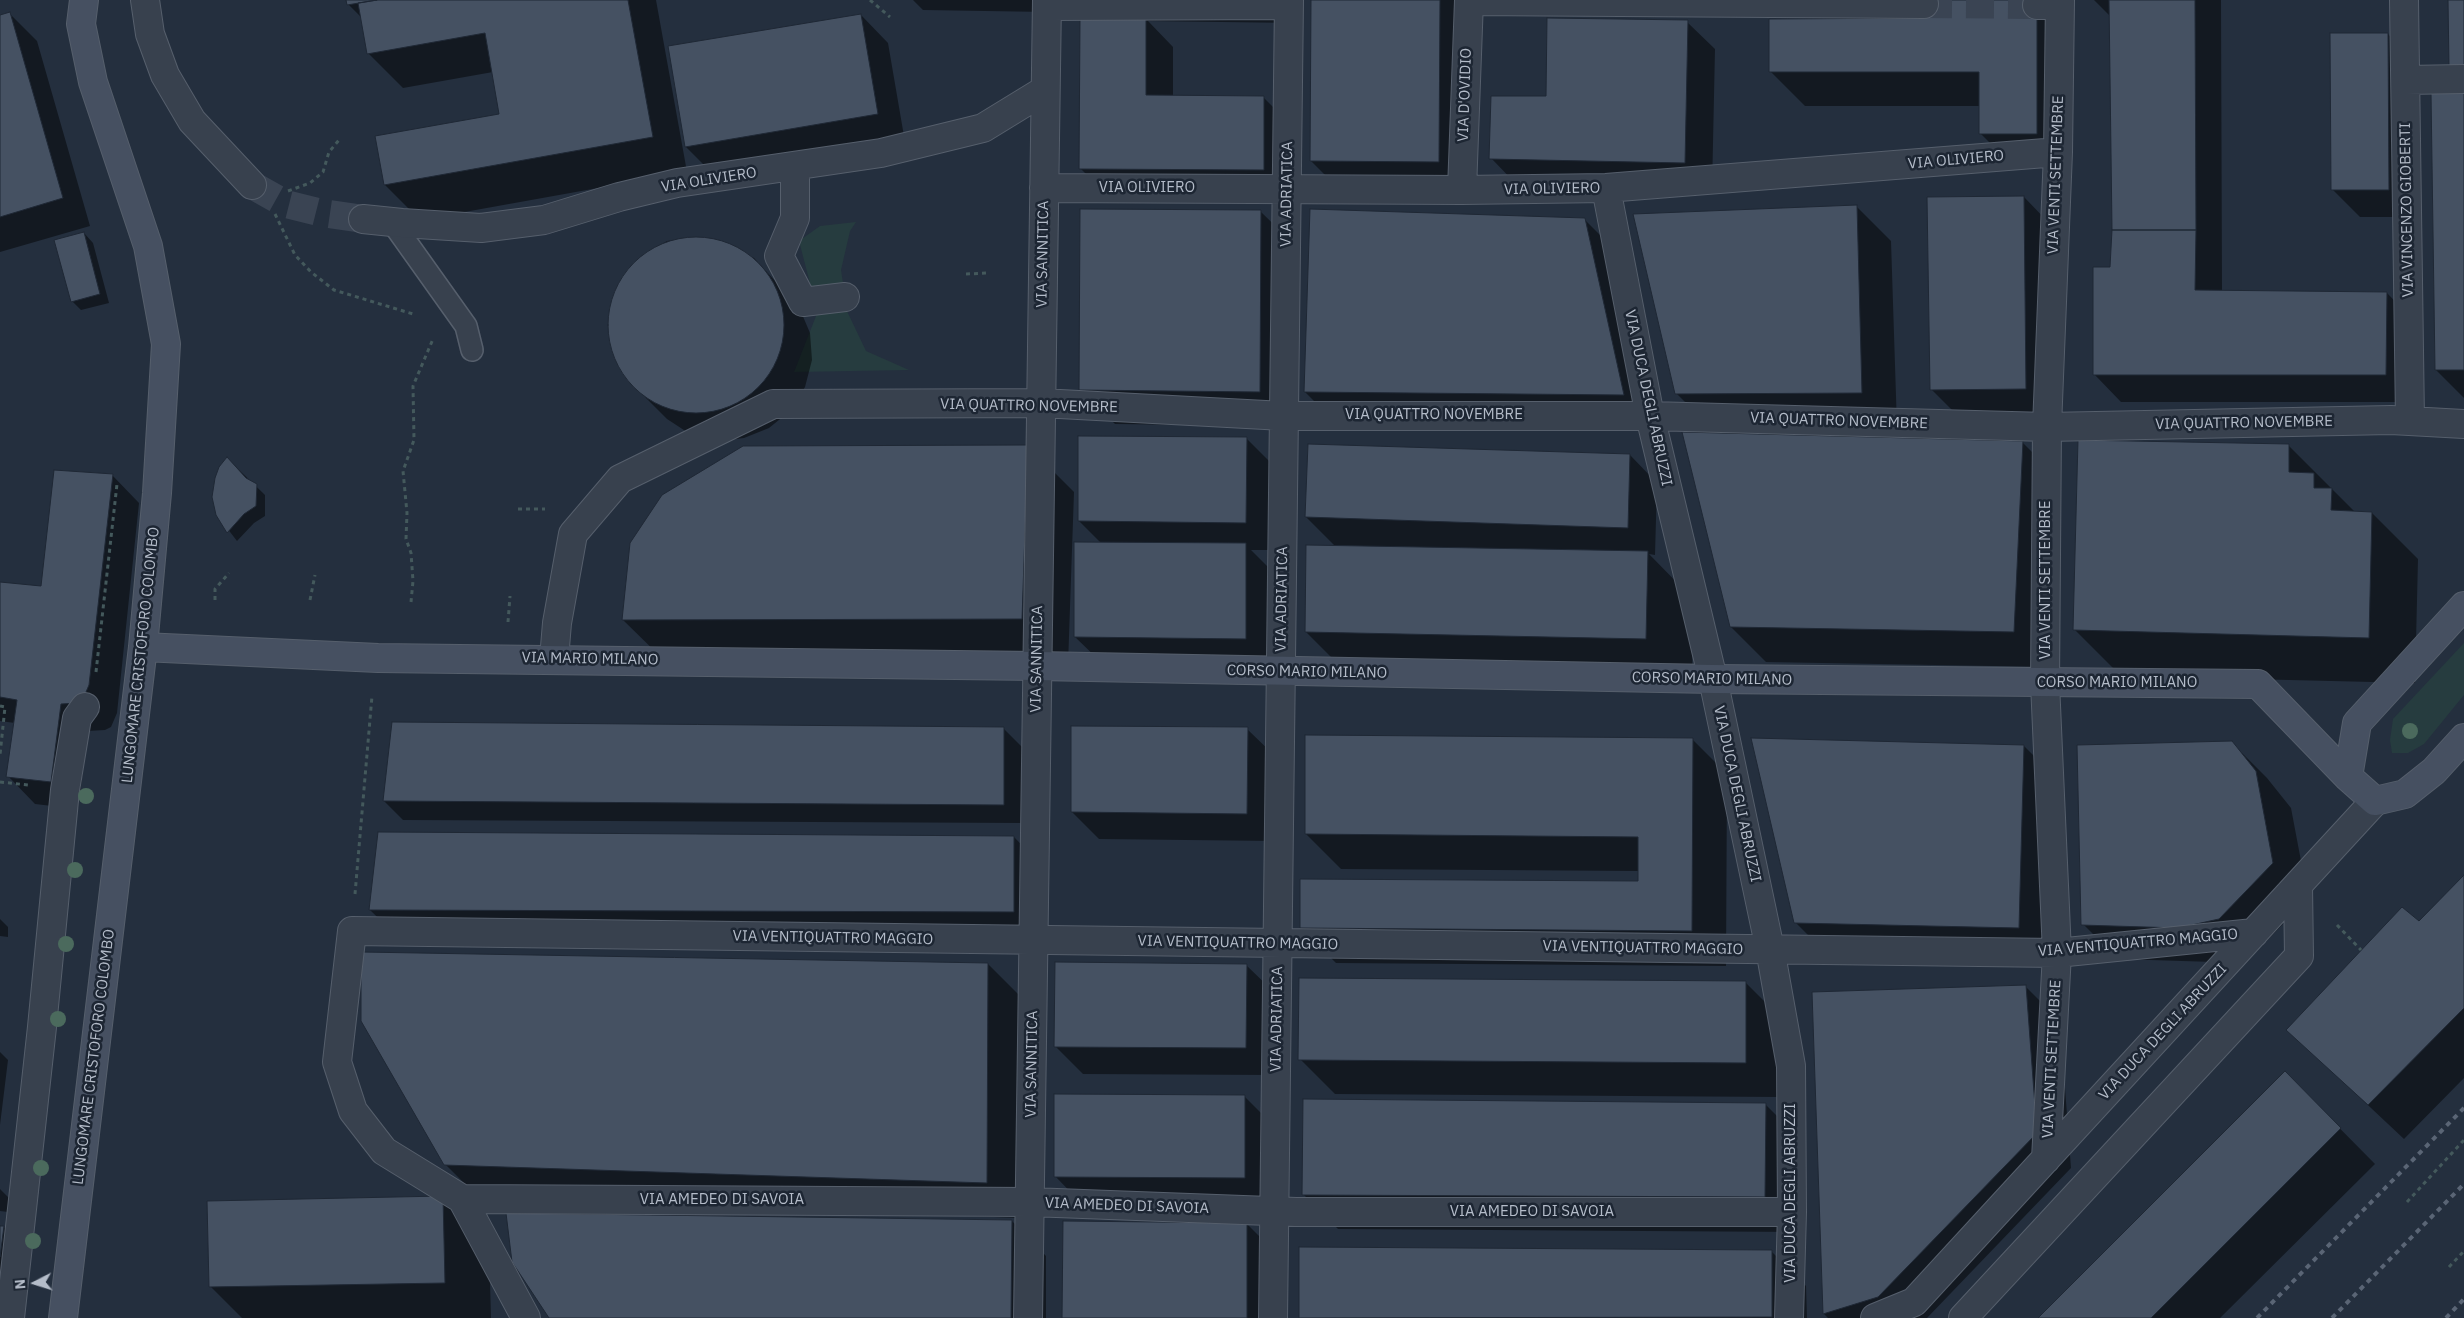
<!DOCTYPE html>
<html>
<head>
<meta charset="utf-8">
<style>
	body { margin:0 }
	#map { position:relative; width:2464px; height:1318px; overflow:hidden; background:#242f3e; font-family:"IBM Plex Sans",sans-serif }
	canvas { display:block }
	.north { position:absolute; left:10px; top:1258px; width:50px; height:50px; -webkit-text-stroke:4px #1d2633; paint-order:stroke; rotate:265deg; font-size:14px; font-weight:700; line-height:20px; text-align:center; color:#b4bcc9 }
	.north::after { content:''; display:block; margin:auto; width:18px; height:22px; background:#b4bcc9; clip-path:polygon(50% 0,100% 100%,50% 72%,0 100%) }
</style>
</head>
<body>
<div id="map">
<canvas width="2464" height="1318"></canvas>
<div class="north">N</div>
</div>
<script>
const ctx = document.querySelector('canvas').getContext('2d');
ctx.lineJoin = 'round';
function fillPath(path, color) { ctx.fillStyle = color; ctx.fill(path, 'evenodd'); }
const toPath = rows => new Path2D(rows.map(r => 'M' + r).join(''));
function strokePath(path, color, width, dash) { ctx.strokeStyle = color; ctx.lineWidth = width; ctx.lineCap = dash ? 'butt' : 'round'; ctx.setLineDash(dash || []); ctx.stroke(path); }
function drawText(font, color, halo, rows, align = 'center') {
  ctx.font = font + ' "IBM Plex Sans",sans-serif'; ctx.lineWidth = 5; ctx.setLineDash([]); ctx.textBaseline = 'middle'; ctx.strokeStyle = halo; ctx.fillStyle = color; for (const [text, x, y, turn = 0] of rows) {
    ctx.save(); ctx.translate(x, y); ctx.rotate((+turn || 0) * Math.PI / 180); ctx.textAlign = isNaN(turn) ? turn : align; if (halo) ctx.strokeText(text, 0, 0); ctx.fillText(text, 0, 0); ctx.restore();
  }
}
const green = toPath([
	[856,222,850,231,841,270,843,283,811,287,799,241,820,226],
	[846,309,866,351,909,370,794,372,818,311],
	[2464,643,2464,695,2424,744,2408,753,2392,753,2390,740,2393,719]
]);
const shadow = toPath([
	[348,0,656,0,687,172,420,220,385,185,501,115,493,72,403,88,368,53,362,18,349,5],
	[913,0,1047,0,1047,12,923,10],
	[1092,0,1297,0,1296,23,1148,21,1173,47,1173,97,1263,97,1291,125,1291,197,1108,196,1080,168],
	[1312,0,1475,0,1474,196,1346,196,1311,161],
	[2071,0,2071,168,2015,168,1980,133,1980,106,1805,106,1770,71,1926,20,1926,8],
	[2094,0,2221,0,2222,292,2387,293,2414,321,2413,402,2121,402,2094,374,2111,268,2113,230,2111,17],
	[10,14,37,41,90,226,0,252,0,16],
	[861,15,888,43,905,142,713,174,686,147],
	[1687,22,1715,49,1712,190,1518,186,1491,158],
	[2388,34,2415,62,2416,217,2360,217,2332,189],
	[2464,94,2464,398,2436,370],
	[2024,197,2051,225,2053,416,1959,417,1931,389],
	[1856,206,1891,241,1897,427,1711,428,1676,393],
	[1261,212,1296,246,1294,426,1115,424,1080,389],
	[1585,220,1620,255,1658,429,1340,427,1305,392],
	[84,233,93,243,109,303,81,310,72,301],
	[697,237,727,243,754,258,799,307,810,333,812,360,805,387,790,411,769,428,744,438,717,441,690,434,667,419,639,391,620,367,610,338,610,308,621,279,641,256,667,241],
	[1246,438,1274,466,1273,550,1251,550,1273,572,1273,666,1103,664,1075,637,1102,544,1079,521],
	[2022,442,2057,477,2049,667,1766,662,1731,627],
	[1028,446,1074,492,1068,665,670,666,623,620],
	[2289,446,2355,512,2372,513,2418,559,2415,683,2121,676,2075,630],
	[1630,455,1657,483,1655,555,1649,554,1693,599,1692,685,1352,678,1306,632,1336,547,1306,517],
	[228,459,265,495,265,516,254,523,237,541,217,515],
	[112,475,139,503,117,713,111,727,105,730,88,731,78,809,35,804,8,776,15,723,0,721,0,583,42,588],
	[1003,728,1022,747,1022,823,403,820,384,801],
	[1247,729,1275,756,1274,841,1099,839,1072,812],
	[1692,739,1727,774,1726,966,1336,963,1301,928,1639,883,1639,871,1341,869,1306,834],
	[2232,743,2267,778,2291,808,2308,898,2254,954,2214,962,2118,959,2083,924],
	[2024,746,2059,781,2054,962,1830,957,1795,922],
	[1014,837,1048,872,1048,947,405,944,370,910],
	[2464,876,2464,1078,2404,1139,2288,1030,2419,923],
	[0,919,8,927,8,937,0,936],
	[988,964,1023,999,1022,1218,480,1199,445,1164],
	[1246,965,1274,992,1273,1075,1083,1074,1055,1046],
	[1745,982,1780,1017,1780,1097,1335,1094,1300,1059],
	[2025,986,2060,1021,2071,1168,1927,1318,1828,1318,1824,1314,1813,994],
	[0,1052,8,1060,0,1125],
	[2285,1073,2375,1164,2220,1318,2040,1318],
	[1245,1097,1272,1124,1272,1205,1082,1204,1055,1176],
	[1765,1104,1800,1139,1799,1232,1338,1229,1303,1194],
	[0,1189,10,1199,8,1212,0,1211],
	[443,1197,489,1244,491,1318,242,1318,210,1286],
	[1012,1221,1046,1256,1046,1318,550,1318],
	[1247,1224,1282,1259,1281,1318,1064,1318],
	[0,1227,4,1227,22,1246,0,1318],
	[1300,1248,1771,1251,1806,1286,1807,1318,1300,1318]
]);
const building = toPath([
	[346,0,377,0,347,5,346,0],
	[377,0,628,0,653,137,384,185,375,136,499,114,485,33,367,54,358,3,377,0],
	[1311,0,1440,0,1439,162,1310,161,1311,0],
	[1924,0,2037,0,2037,134,1979,134,1979,72,1769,72,1769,19,1924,18,1924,0],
	[2109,0,2195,0,2196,230,2112,230,2109,0],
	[2448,0,2464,0,2464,67,2449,68,2448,0],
	[10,12,63,198,0,217,0,15,10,12],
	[861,14,878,114,685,147,668,46,861,14],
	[1080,18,1146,18,1146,95,1264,96,1264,170,1079,169,1080,18],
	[1547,18,1688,20,1685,163,1489,159,1491,96,1546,96,1547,18],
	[2330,33,2388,33,2389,190,2331,190,2330,33],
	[2431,93,2464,93,2464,370,2435,370,2431,93],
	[2024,196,2026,389,1930,390,1927,197,2024,196],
	[1857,205,1862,393,1675,394,1633,214,1857,205],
	[1080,209,1261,210,1260,392,1079,390,1080,209],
	[1310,209,1585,218,1624,395,1304,392,1310,209],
	[2112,230,2196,230,2195,290,2387,292,2386,375,2093,375,2093,267,2110,267,2112,230],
	[84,232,100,294,71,302,54,240,84,232],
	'608 325a88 88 0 1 1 176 0a88 88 0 1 1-176 0Z',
	[1682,432,2023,441,2014,632,1730,627,1682,432],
	[1078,436,1247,437,1246,523,1078,521,1078,436],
	[2078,440,2289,444,2289,472,2314,473,2314,488,2332,488,2331,510,2372,512,2369,638,2073,630,2078,440],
	[1308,444,1630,454,1628,528,1305,517,1308,444],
	[1028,445,1022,619,622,620,630,543,662,495,743,446,1028,445],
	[227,457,246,478,257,484,256,506,244,514,227,533,216,515,212,497,215,478,219,467,227,457],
	[54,470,113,474,89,685,83,699,77,703,61,704,51,782,6,777,17,700,0,697,0,582,41,586,54,470],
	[1074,542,1246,543,1246,639,1074,637,1074,542],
	[1306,545,1648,551,1646,639,1305,632,1306,545],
	[392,722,1004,727,1004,805,383,801,392,722],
	[1071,726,1248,727,1247,814,1071,812,1071,726],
	[1305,735,1693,738,1692,931,1300,928,1300,879,1638,881,1638,837,1305,834,1305,735],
	[1751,738,2024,745,2019,928,1794,923,1751,738],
	[2232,741,2256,771,2273,863,2219,919,2178,928,2081,925,2077,745,2232,741],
	[378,832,1014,836,1014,912,369,910,378,832],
	[2464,875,2464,1008,2368,1105,2286,1030,2402,907,2419,921,2464,875],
	[361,952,988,963,987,1183,444,1165,361,1021,361,952],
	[1055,962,1247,964,1246,1048,1054,1047,1055,962],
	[1299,978,1746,981,1746,1063,1298,1060,1299,978],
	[2026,985,2037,1133,1878,1297,1823,1314,1812,992,2026,985],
	[2285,1071,2341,1128,2151,1318,2038,1318,2285,1071],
	[1054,1094,1245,1095,1245,1178,1054,1177,1054,1094],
	[1303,1099,1766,1103,1765,1197,1302,1195,1303,1099],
	[443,1196,445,1283,209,1287,207,1201,443,1196],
	[506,1213,1012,1220,1011,1318,549,1318,512,1262,506,1213],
	[1063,1221,1247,1223,1247,1318,1062,1318,1063,1221],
	[0,1226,4,1226,0,1257,0,1226],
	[1299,1247,1772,1250,1772,1317,1299,1318,1299,1247]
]);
const streetTunnel = toPath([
	[1924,4,2037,5],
	[252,185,286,204,322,213,363,219]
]);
const path = toPath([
	[870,0,890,17],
	[288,191,310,183,323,172,329,152,339,140],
	[275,214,295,255,311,272,334,290,413,314],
	[966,274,988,273],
	[518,509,545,509],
	[215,600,215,589,229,573],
	[310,600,315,575],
	[411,602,413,581,411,553,406,539,407,513,403,471,414,440,413,386,433,339],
	[508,622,510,596],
	[96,672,117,484],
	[0,706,5,707,0,755],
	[0,782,28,785],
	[355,894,372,696],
	[2337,925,2361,950],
	[2407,1202,2464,1140],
	[2449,1267,2464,1251]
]);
const lane = toPath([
	[392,222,466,326,472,350]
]);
const street = toPath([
	[145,0,150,34,165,75,192,121,252,185],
	[2404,0,2410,420],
	[1469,1,1924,4],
	[2037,5,2060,5],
	[1047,6,1289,5],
	[2406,80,2464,79],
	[795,166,795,218,779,256,803,302,845,297],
	[1044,188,1462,190,1606,188,2058,152],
	[1606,188,1650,416,1713,679,1770,949,1791,1066,1792,1212,1789,1318],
	[1462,190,1469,0],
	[363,219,402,223,481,228,544,220,619,197,677,183,881,153,983,128,1045,90],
	[554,659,557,623,573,534,620,479,773,404,1041,403,1284,416,1650,416,2047,427,2391,420,2464,424],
	[2046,1159,2057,953,2045,683,2047,427,2058,152,2060,0],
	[462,1199,1030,1202,1296,1212,1792,1212],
	[10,1318,42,1027,65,790,77,718,85,707],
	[526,1318,462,1199,384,1151,353,1111,337,1062,352,931,2057,953,2254,933],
	[1028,1318,1047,0],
	[1273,1318,1289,0],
	[1875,1318,1914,1302,2375,801],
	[1963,1318,2299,956,2298,886]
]);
const secondary = toPath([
	[143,647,378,658,1037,666,1713,679,2258,684,2348,777,2375,801,2405,794,2434,771,2464,738],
	[2348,777,2357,723,2464,606],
	[63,1318,143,647,157,493,166,344,148,246,93,82,81,24,84,0]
]);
const rail = toPath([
	[2257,1318,2464,1108],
	[2332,1318,2464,1184],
	[2446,1318,2464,1299]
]);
const trees = [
	[2410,731],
	[86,796],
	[75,870],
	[66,944],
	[58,1019],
	[41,1168],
	[33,1241]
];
const streetNames = [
	["VIA D'OVIDIO",1465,95,-88],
	["VIA OLIVIERO",1956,160,-5],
	["VIA VENTI SETTEMBRE",2056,175,-88],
	["VIA OLIVIERO",709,180,-9],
	["VIA OLIVIERO",1147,188],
	["VIA OLIVIERO",1552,189,-1],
	["VIA ADRIATICA",1287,194,-89],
	["VIA VINCENZO GIOBERTI",2407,210,-91],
	["VIA SANNITICA",1043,254,-89],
	["VIA DUCA DEGLI ABRUZZI",1648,398,78],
	["VIA QUATTRO NOVEMBRE",1029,406,1],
	["VIA QUATTRO NOVEMBRE",1434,415],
	["VIA QUATTRO NOVEMBRE",1839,421,2],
	["VIA QUATTRO NOVEMBRE",2244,423,-1],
	["VIA VENTI SETTEMBRE",2046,580,-90],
	["VIA ADRIATICA",1282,599,-89],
	["LUNGOMARE CRISTOFORO COLOMBO",141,655,-84],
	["VIA MARIO MILANO",590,659,1],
	["VIA SANNITICA",1037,659,-89],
	["CORSO MARIO MILANO",1307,672,1],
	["CORSO MARIO MILANO",1712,679,1],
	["CORSO MARIO MILANO",2117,683],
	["VIA DUCA DEGLI ABRUZZI",1737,794,78],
	["VIA VENTIQUATTRO MAGGIO",833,938,1],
	["VIA VENTIQUATTRO MAGGIO",1238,943,1],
	["VIA VENTIQUATTRO MAGGIO",2138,943,-5],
	["VIA VENTIQUATTRO MAGGIO",1643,948,1],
	["VIA ADRIATICA",1277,1019,-89],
	["VIA DUCA DEGLI ABRUZZI",2163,1032,-47],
	["LUNGOMARE CRISTOFORO COLOMBO",94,1057,-83],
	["VIA VENTI SETTEMBRE",2052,1059,-87],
	["VIA SANNITICA",1032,1064,-89],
	["VIA DUCA DEGLI ABRUZZI",1791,1193,-90],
	["VIA AMEDEO DI SAVOIA",722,1200],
	["VIA AMEDEO DI SAVOIA",1127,1206,2],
	["VIA AMEDEO DI SAVOIA",1532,1212]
];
fillPath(green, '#263c3f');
fillPath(shadow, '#0007');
fillPath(building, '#455162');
strokePath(building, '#1f2835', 1);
strokePath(streetTunnel, '#3a4453', 28, [28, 14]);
strokePath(lane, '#565f6c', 24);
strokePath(street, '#565f6c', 30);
strokePath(secondary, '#565f6c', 30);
strokePath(path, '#44595c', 3, [4, 4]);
strokePath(lane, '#38414e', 21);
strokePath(street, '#38414e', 28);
strokePath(secondary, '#465061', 28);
strokePath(rail, '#5a6575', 4, [5, 5]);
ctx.fillStyle = '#4b6a5d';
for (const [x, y] of trees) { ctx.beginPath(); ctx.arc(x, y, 8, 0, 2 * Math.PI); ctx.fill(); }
drawText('15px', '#b4bcc9', '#1d2633', streetNames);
</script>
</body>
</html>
